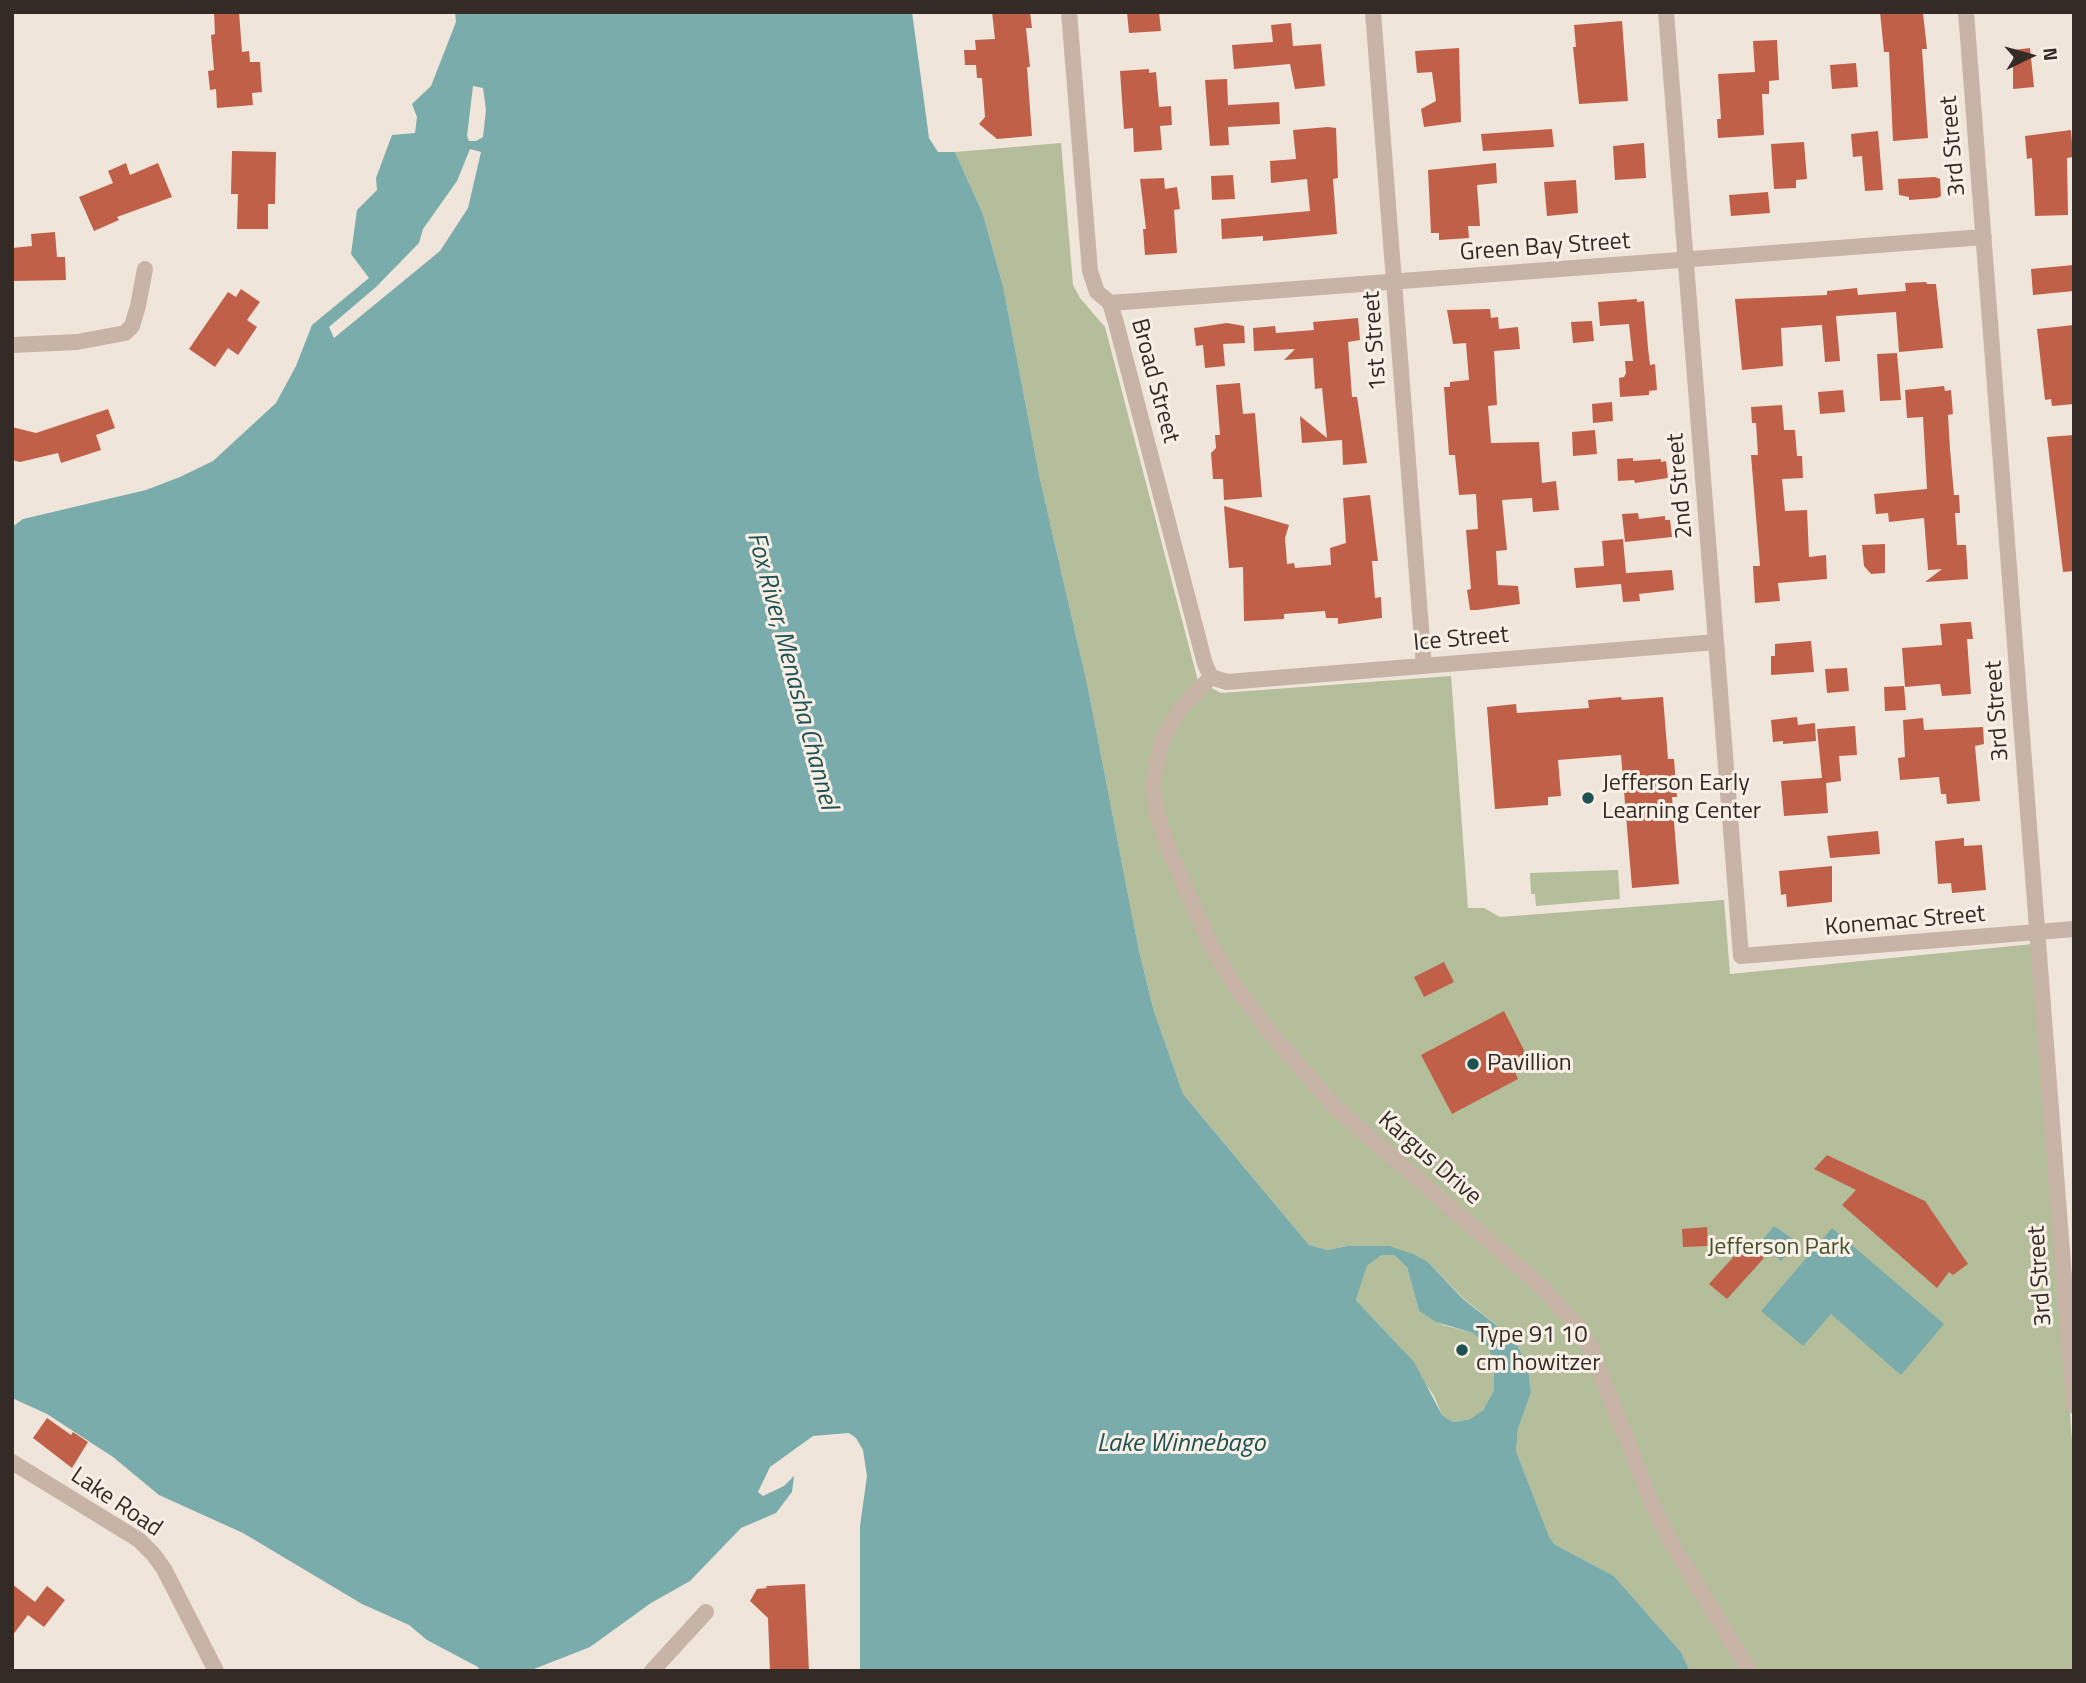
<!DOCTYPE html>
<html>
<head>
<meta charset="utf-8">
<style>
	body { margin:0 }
	#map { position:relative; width:2086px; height:1683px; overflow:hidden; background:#f0e5da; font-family:"Titillium Web",sans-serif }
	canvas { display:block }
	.frame { position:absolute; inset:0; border:14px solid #342b27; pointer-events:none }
	.north { position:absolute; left:1995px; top:21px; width:70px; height:70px; -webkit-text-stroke:5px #f8efe6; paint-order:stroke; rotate:85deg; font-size:19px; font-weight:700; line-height:28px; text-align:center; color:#342b27 }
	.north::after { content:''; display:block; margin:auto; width:24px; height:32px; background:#342b27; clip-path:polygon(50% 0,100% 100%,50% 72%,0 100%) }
</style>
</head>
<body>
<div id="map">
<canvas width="2086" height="1683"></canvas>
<div class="frame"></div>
<div class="north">N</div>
</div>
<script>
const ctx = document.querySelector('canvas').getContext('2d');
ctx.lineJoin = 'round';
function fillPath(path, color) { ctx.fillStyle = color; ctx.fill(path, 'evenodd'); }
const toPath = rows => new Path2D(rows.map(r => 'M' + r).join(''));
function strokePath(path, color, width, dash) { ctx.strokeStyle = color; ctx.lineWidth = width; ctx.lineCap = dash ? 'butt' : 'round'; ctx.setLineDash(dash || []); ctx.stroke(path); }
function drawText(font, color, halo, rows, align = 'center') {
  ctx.font = font + ' "Titillium Web",sans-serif'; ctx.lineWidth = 6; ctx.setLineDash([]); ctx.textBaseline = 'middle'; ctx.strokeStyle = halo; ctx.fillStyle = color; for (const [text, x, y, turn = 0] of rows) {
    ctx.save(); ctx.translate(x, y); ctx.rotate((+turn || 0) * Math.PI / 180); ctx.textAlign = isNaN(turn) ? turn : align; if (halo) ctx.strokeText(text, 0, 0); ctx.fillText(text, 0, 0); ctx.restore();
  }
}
const green = toPath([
	[1061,143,1073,285,1080,298,1105,327,1198,681,1221,693,1451,676,1468,908,1484,908,1500,917,1724,900,1730,974,2033,944,2074,1465,2074,1671,1690,1671,1681,1652,1614,1576,1554,1544,1549,1536,1516,1451,1518,1429,1531,1393,1528,1366,1514,1339,1464,1299,1428,1262,1380,1246,1347,1246,1328,1250,1309,1245,1183,1094,1153,1008,1138,946,1088,688,1040,479,1003,286,983,214,955,152],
	[1618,870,1620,899,1536,906,1535,894,1531,894,1530,873],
	[1382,1255,1394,1255,1407,1267,1419,1311,1443,1325,1473,1333,1487,1346,1493,1359,1494,1390,1483,1410,1470,1419,1453,1422,1442,1415,1434,1396,1399,1346,1356,1300,1367,1266]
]);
const water = toPath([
	[455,12,912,12,929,138,938,152,955,152,983,214,1003,286,1040,479,1088,688,1138,946,1153,1008,1183,1094,1309,1245,1328,1250,1347,1246,1389,1246,1413,1254,1428,1262,1463,1299,1514,1339,1528,1366,1531,1393,1518,1429,1516,1451,1549,1536,1554,1544,1614,1576,1681,1652,1690,1671,860,1671,860,1526,867,1476,863,1450,856,1438,849,1433,813,1436,770,1467,758,1492,763,1496,784,1486,794,1476,792,1492,776,1513,741,1528,690,1581,651,1603,590,1647,529,1671,480,1671,478,1667,427,1640,409,1625,362,1604,243,1533,159,1495,113,1457,47,1414,12,1398,12,527,23,519,146,490,180,477,213,461,276,403,296,366,312,325,369,278,351,254,357,210,377,190,376,178,392,135,415,133,417,117,412,104,431,86,456,22],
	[473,86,483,88,486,110,483,137,476,141,469,141,467,136],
	[470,149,481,152,468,208,440,251,334,338,329,327,376,287,419,243,423,229,457,181],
	[1382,1255,1394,1255,1407,1267,1419,1311,1436,1322,1473,1333,1487,1346,1493,1359,1494,1390,1483,1410,1470,1419,1453,1422,1442,1415,1414,1362,1356,1300,1367,1266],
	[1774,1226,1793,1239,1795,1245,1781,1261,1760,1243],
	[1832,1228,1944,1324,1901,1375,1831,1314,1803,1346,1761,1311]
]);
const building = toPath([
	[214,12,239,12,242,52,249,51,250,62,260,62,262,92,252,93,253,105,217,108,216,89,210,90,208,71,214,70,211,35,215,34],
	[992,12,1030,12,1032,28,1026,28,1030,67,1027,67,1032,136,997,139,979,124,985,117,982,78,977,78,976,65,965,65,964,50,976,50,975,40,995,39],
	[1127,12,1159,12,1161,31,1129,33],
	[1880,12,1923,13,1927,49,1922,49,1928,138,1893,141,1889,52,1884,52],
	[1622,21,1628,101,1579,104,1573,47,1576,47,1574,25],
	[1291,23,1293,46,1321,44,1325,86,1295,89,1290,64,1234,69,1232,45,1273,42,1271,25],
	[1777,40,1779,80,1769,81,1769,94,1762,94,1764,135,1718,138,1717,119,1721,119,1718,74,1755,72,1753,41],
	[1459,48,1461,122,1424,127,1421,109,1436,101,1432,72,1417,73,1415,51],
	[2030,48,2034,87,2013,89,2013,50],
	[1856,63,1858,87,1832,89,1830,65],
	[1149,69,1149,73,1156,72,1159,107,1171,106,1172,125,1160,126,1162,150,1134,152,1133,128,1124,129,1120,71],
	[1227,79,1228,105,1279,102,1280,124,1228,127,1229,145,1210,146,1205,80],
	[1328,127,1336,128,1338,178,1333,179,1337,234,1263,241,1263,236,1222,239,1221,219,1310,211,1307,179,1271,183,1270,161,1296,159,1293,130],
	[1552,129,1554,147,1483,151,1481,134],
	[2071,130,2073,157,2067,158,2068,215,2035,216,2032,158,2027,159,2025,136],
	[1878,131,1883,190,1865,191,1862,156,1853,157,1851,134],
	[1804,142,1807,179,1796,180,1796,188,1774,189,1771,144],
	[1644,143,1646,178,1615,180,1613,146],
	[232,151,276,152,275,204,268,204,268,229,237,229,238,194,231,194],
	[126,163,130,175,158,163,172,197,117,217,119,220,94,231,79,197,113,183,108,171],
	[1496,163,1497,183,1477,185,1480,226,1468,226,1469,238,1439,240,1439,233,1431,233,1428,170],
	[1233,175,1235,199,1212,200,1211,176],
	[1935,177,1940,179,1941,196,1937,198,1909,200,1909,197,1899,195,1898,179],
	[1164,178,1165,189,1177,187,1180,209,1174,210,1177,253,1145,255,1143,229,1146,229,1140,179],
	[1576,180,1578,213,1547,216,1544,182],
	[1768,192,1770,213,1731,216,1729,195],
	[55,232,57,257,65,257,66,280,12,281,12,248,32,246,31,234],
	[2074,265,2074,291,2033,295,2031,269],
	[1926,282,1927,284,1936,284,1943,348,1899,352,1896,312,1836,316,1840,361,1825,362,1822,325,1781,328,1783,366,1742,370,1735,299,1827,295,1827,291,1857,288,1858,295,1906,291,1905,283],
	[241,289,260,302,247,320,257,327,238,355,228,348,215,367,189,349,228,292,236,297],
	[1637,299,1637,302,1644,301,1648,348,1650,365,1655,364,1657,390,1649,391,1649,395,1620,397,1619,378,1624,377,1626,373,1625,361,1633,361,1629,324,1600,326,1598,302],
	[1490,309,1491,318,1498,317,1499,329,1518,327,1520,349,1494,351,1497,405,1488,406,1491,443,1539,442,1542,483,1556,481,1559,510,1533,512,1532,498,1502,500,1507,550,1496,551,1498,585,1518,586,1520,604,1477,610,1470,610,1467,590,1471,589,1466,530,1478,529,1476,494,1459,495,1455,455,1449,455,1444,387,1450,387,1450,382,1469,380,1466,343,1453,344,1447,310],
	[1358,318,1360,340,1348,342,1352,397,1357,397,1367,463,1343,465,1342,440,1302,443,1300,416,1327,438,1322,388,1315,389,1313,358,1284,360,1295,349,1254,351,1253,328,1275,326,1276,333,1314,330,1313,322],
	[1592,321,1594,341,1573,343,1571,322],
	[1227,323,1244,326,1245,343,1223,344,1225,366,1205,368,1203,345,1196,346,1194,328],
	[2074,325,2074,404,2052,406,2051,399,2045,400,2037,329],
	[1897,353,1901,400,1880,401,1877,354],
	[1240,383,1243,414,1255,413,1262,497,1224,500,1223,479,1213,479,1211,453,1216,448,1215,435,1220,435,1216,385],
	[1944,386,1945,391,1951,390,1953,414,1948,415,1950,449,1954,495,1959,495,1960,513,1955,513,1957,545,1966,545,1968,579,1925,582,1942,569,1928,570,1924,518,1889,522,1888,513,1876,514,1874,494,1927,489,1923,417,1907,418,1905,390],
	[1843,390,1845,412,1820,414,1818,392],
	[1612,402,1613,421,1593,423,1592,404],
	[1782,405,1784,430,1795,430,1797,456,1802,456,1803,478,1782,479,1785,511,1807,510,1809,557,1826,555,1827,579,1778,583,1780,601,1755,603,1753,566,1760,566,1751,455,1758,455,1756,423,1752,423,1751,407],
	[108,409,115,428,96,435,101,450,61,463,58,453,20,462,12,460,12,427,36,433],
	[1595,430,1597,454,1573,456,1572,432],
	[2074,435,2074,571,2063,572,2047,437],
	[1633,458,1633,461,1661,459,1661,462,1666,461,1668,478,1635,483,1634,480,1618,481,1617,459],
	[1370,495,1378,561,1372,561,1375,598,1381,597,1382,618,1338,624,1338,618,1326,618,1325,611,1284,614,1284,619,1244,621,1243,567,1229,568,1224,506,1289,525,1285,538,1287,564,1294,563,1295,568,1331,565,1330,548,1346,543,1343,498],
	[1638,513,1639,519,1665,516,1665,520,1670,520,1672,537,1625,542,1622,514],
	[1623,539,1626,573,1672,570,1674,590,1639,594,1640,601,1623,602,1621,584,1576,588,1574,568,1604,566,1602,541],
	[1885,544,1885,573,1871,574,1864,566,1862,545],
	[1966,622,1971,622,1973,639,1967,639,1971,694,1942,696,1940,684,1905,687,1902,648,1942,645,1940,624],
	[1811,641,1814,672,1771,675,1771,656,1775,656,1775,644],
	[1847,668,1849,691,1827,693,1825,669],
	[1904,686,1906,710,1885,711,1884,687],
	[1621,697,1622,700,1663,697,1668,759,1674,759,1677,797,1672,797,1679,884,1632,888,1621,755,1558,760,1561,796,1548,797,1548,805,1495,809,1487,707,1516,704,1517,713,1589,708,1588,700],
	[1797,717,1798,725,1815,723,1816,741,1783,744,1783,741,1773,742,1771,720],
	[1923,718,1924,730,1983,727,1984,744,1975,746,1980,801,1947,804,1946,794,1941,794,1939,777,1900,780,1898,758,1905,757,1903,720],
	[1855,726,1857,755,1839,756,1841,781,1826,783,1828,813,1784,816,1781,781,1822,778,1817,729],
	[1878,831,1880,854,1830,858,1827,836],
	[1964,838,1964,846,1982,845,1986,890,1952,893,1951,883,1938,884,1935,841],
	[1832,866,1832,902,1787,907,1786,894,1781,895,1779,871],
	[1444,962,1454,982,1424,997,1414,977],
	[1504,1011,1529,1060,1513,1068,1518,1079,1452,1114,1421,1055],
	[1827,1155,1925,1201,1968,1264,1953,1275,1949,1272,1937,1288,1842,1205,1856,1190,1814,1169],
	[1707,1227,1708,1246,1683,1247,1682,1229],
	[1746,1243,1764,1258,1727,1299,1709,1284],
	[47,1418,71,1435,73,1432,88,1442,72,1468,33,1438],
	[12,1584,35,1602,47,1586,65,1600,44,1627,28,1615,12,1636],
	[805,1584,809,1671,770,1671,768,1618,750,1601,757,1589,767,1588,766,1586]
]);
const minor = toPath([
	[1069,12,1090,271,1097,292,1110,303,1116,323,1205,664,1211,677],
	[1373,12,1424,666],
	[1666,12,1741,956,2074,929],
	[1966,12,2074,1406],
	[1110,303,1984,237],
	[12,345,77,342,125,333,132,326,138,306,145,269],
	[1211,677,1181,708,1162,740,1153,785,1158,817,1168,847,1211,946,1233,983,1269,1031,1335,1107,1543,1288,1576,1325,1589,1344,1651,1501,1671,1542,1749,1671],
	[1211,677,1227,682,1716,642],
	[12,1462,139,1540,153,1554,164,1569,216,1671],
	[652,1671,706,1612]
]);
const markers = [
	[1588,798,7,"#1f5253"],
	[1473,1064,7,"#1f5253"],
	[1462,1350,7,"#1f5253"]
];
const streetNames = [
	["3rd Street",1954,146,-95],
	["Green Bay Street",1545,248,-4],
	["1st Street",1376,341,-94],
	["Broad Street",1154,381,75],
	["2nd Street",1681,486,-95],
	["Ice Street",1461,640,-5],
	["3rd Street",1998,711,-94],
	["Konemac Street",1905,922,-5],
	["Kargus Drive",1429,1159,41],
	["3rd Street",2041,1276,-94],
	["Lake Road",116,1503,34]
];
const poiNames = [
	["Jefferson Early",1602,784],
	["Learning Center",1602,812],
	["Pavillion",1487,1064],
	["Type 91 10",1476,1336],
	["cm howitzer",1476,1364]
];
const parkNames = [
	["Jefferson Park",1779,1248]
];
const waterNames = [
	["Fox River, Menasha Channel",791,671,75],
	["Lake Winnebago",1181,1445]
];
fillPath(green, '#b4be9b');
fillPath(water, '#7aacac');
fillPath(building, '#c06048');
strokePath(minor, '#c7b4a7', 16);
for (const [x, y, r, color] of markers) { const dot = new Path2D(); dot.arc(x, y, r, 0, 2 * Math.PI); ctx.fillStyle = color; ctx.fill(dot); strokePath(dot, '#f8efe6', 2.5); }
drawText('24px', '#342b27', '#f8efe6', streetNames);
drawText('24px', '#342b27', '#f8efe6', poiNames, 'left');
drawText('24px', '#45512c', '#f8efe6', parkNames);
drawText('italic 26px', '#1f5253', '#f8efe6', waterNames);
</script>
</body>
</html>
